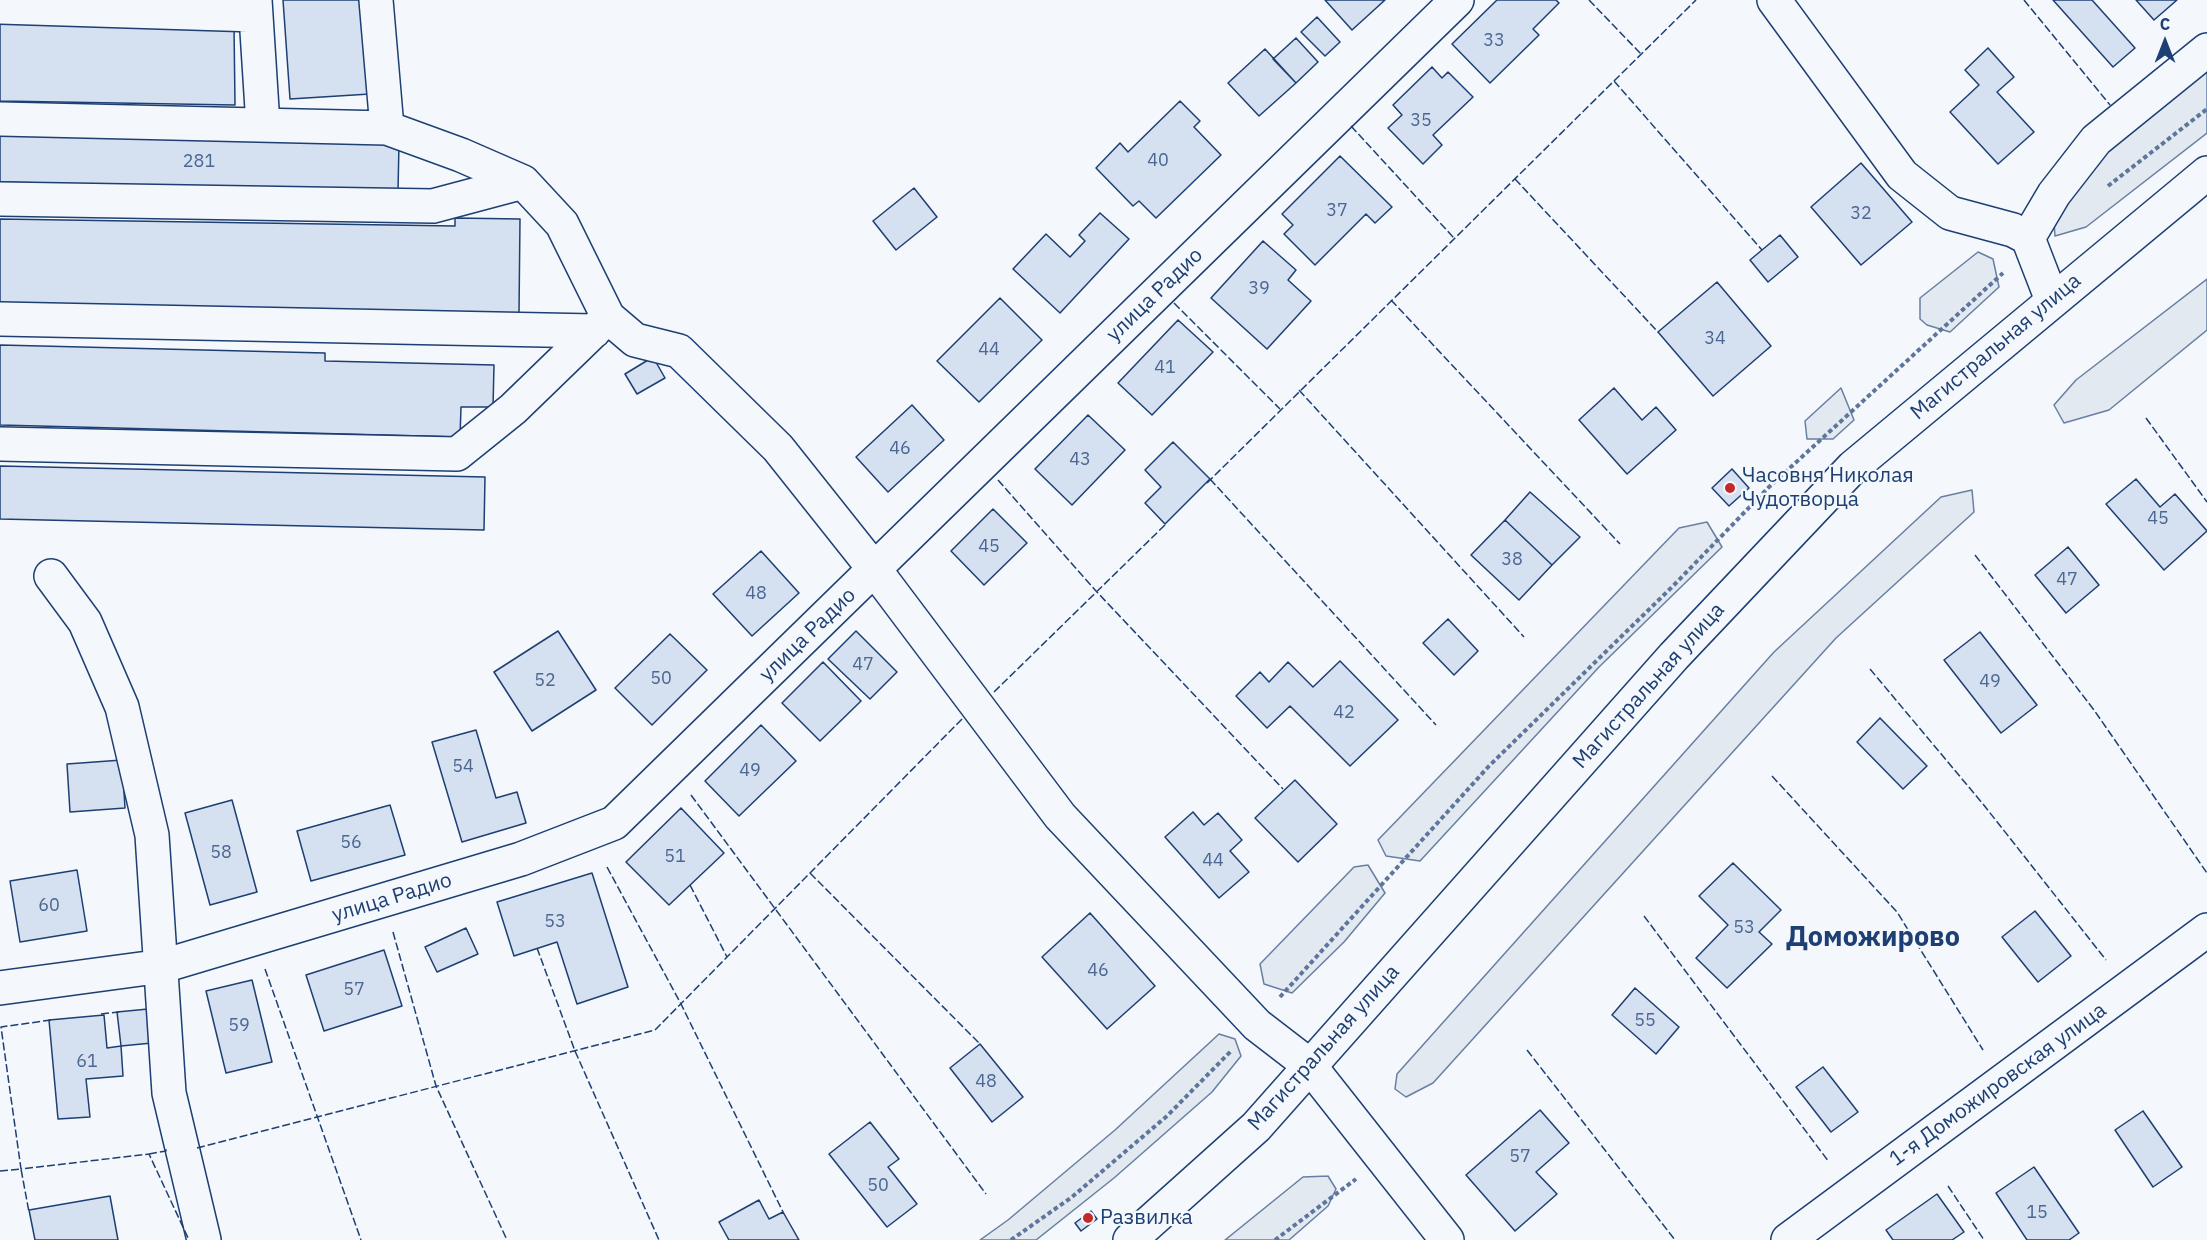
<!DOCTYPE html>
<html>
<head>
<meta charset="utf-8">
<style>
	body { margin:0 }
	#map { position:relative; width:2207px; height:1240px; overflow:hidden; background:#f4f7fb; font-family:"IBM Plex Sans",sans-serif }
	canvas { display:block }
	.north { position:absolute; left:2135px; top:12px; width:60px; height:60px; -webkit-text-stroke:4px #f4f7fb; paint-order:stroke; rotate:0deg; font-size:16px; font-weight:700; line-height:24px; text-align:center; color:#1d3f73 }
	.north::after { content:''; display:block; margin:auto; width:21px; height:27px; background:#1d3f73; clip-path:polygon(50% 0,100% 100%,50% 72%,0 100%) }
</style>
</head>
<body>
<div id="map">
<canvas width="2207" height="1240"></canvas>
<div class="north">С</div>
</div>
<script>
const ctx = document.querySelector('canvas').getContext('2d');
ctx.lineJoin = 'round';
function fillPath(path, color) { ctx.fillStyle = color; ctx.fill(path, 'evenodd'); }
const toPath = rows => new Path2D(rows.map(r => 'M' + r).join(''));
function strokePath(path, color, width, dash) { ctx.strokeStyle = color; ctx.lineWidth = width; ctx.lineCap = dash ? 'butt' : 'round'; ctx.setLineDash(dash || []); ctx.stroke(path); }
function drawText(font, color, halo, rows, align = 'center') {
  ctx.font = font + ' "IBM Plex Sans",sans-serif'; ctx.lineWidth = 4.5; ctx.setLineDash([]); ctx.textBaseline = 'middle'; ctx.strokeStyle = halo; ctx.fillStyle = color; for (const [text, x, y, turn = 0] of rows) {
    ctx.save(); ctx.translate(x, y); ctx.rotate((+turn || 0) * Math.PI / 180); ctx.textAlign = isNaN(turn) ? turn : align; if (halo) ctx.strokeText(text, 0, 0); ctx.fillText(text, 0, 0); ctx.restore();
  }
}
const green = toPath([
	[2207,63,2207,133,2086,227,2055,236,2053,208,2080,172,2207,63],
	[1978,252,1993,259,1999,287,1950,332,1927,325,1920,319,1920,298,1978,252],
	[2207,279,2207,330,2109,410,2064,423,2054,405,2076,380,2207,279],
	[1841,388,1854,420,1833,439,1807,439,1805,421,1841,388],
	[1972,490,1974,512,1836,638,1433,1083,1406,1097,1395,1089,1397,1074,1774,652,1941,497,1972,490],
	[1707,522,1722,547,1599,667,1420,861,1386,856,1378,840,1679,528,1707,522],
	[1368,865,1385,893,1344,942,1292,993,1264,984,1260,964,1354,867,1368,865],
	[1219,1034,1235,1039,1241,1056,1212,1092,1114,1178,1036,1240,980,1240,1008,1220,1115,1130,1219,1034],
	[1328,1176,1336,1189,1328,1206,1289,1240,1225,1240,1303,1177,1328,1176]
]);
const building = toPath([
	[283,0,364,0,370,94,290,99,283,0],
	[1325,0,1385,0,1352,30,1325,0],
	[1497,0,1556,0,1559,3,1533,29,1539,35,1490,83,1452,44,1497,0],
	[2053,0,2092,0,2135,48,2113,67,2053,0],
	[2136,0,2177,0,2154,20,2136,0],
	[1317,17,1340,42,1325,56,1301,32,1317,17],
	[0,21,234,26,235,105,0,101,0,21],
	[1296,38,1318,62,1296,83,1273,59,1296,38],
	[1988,48,2014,77,1997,92,2034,132,1998,164,1950,112,1979,85,1965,70,1988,48],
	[1265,49,1296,83,1259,116,1228,83,1265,49],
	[1432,67,1442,78,1448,72,1473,97,1433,135,1442,145,1423,164,1388,128,1402,115,1393,105,1432,67],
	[1180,101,1200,121,1194,127,1221,155,1156,218,1139,201,1133,206,1096,168,1120,143,1128,152,1180,101],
	[0,133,399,143,398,191,0,182,0,133],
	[1340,156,1392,207,1375,223,1366,214,1315,265,1284,234,1293,225,1282,214,1340,156],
	[1861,163,1912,222,1861,265,1811,207,1861,163],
	[914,188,937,217,896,250,873,221,914,188],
	[1100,213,1129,239,1060,313,1013,269,1046,234,1070,257,1085,241,1079,235,1100,213],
	[455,218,520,219,519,313,0,305,0,219,455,226,455,218],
	[1780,235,1798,257,1768,282,1750,260,1780,235],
	[1263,241,1296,270,1288,280,1311,301,1267,349,1211,298,1263,241],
	[1717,282,1771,346,1713,396,1658,332,1717,282],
	[1000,298,1042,340,979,402,937,361,1000,298],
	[1178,320,1213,352,1152,415,1118,383,1178,320],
	[0,345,325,353,325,361,494,365,493,407,461,407,460,437,0,425,0,345],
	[653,357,665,378,637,394,625,374,653,357],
	[1614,388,1642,420,1656,407,1676,430,1627,474,1579,420,1614,388],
	[912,405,944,440,888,492,856,457,912,405],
	[1088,415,1125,450,1072,505,1035,469,1088,415],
	[1173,442,1210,479,1165,524,1145,503,1161,487,1145,470,1173,442],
	[0,466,485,477,484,530,0,519,0,466],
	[1732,469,1749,488,1729,506,1712,488,1732,469],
	[2136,479,2160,507,2175,494,2207,531,2164,570,2106,504,2136,479],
	[1530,492,1580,537,1552,565,1505,520,1530,492],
	[993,509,1027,543,984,585,951,551,993,509],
	[1505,520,1552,565,1519,600,1471,555,1505,520],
	[2068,547,2099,585,2066,613,2035,575,2068,547],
	[761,551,799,593,752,636,713,594,761,551],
	[1448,619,1478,651,1454,675,1423,643,1448,619],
	[558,631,596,690,532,731,494,672,558,631],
	[856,631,897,672,870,699,828,659,856,631],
	[1980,632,2037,705,2001,733,1944,660,1980,632],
	[670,634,707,670,652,725,615,688,670,634],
	[1340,661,1398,720,1350,766,1290,706,1267,728,1236,696,1260,672,1269,682,1288,662,1313,687,1340,661],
	[823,662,861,701,820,741,782,703,823,662],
	[1880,718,1927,766,1903,789,1857,742,1880,718],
	[761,725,796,761,739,816,705,781,761,725],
	[476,730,496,798,517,792,526,823,462,842,432,742,476,730],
	[122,760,125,808,70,812,67,764,122,760],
	[1295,780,1337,824,1298,862,1255,818,1295,780],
	[232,800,257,892,210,905,185,813,232,800],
	[390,805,405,855,311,881,297,831,390,805],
	[681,808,724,853,669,905,626,862,681,808],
	[1193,812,1204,825,1218,813,1242,840,1230,851,1249,872,1219,898,1165,837,1193,812],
	[1733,863,1781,910,1759,932,1772,944,1727,988,1696,958,1728,925,1699,896,1733,863],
	[77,870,87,931,20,942,10,881,77,870],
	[592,873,628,987,577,1004,557,942,514,956,497,902,592,873],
	[2035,911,2071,956,2038,982,2002,937,2035,911],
	[1090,913,1155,986,1107,1029,1042,957,1090,913],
	[466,928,478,954,437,972,425,947,466,928],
	[384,950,402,1006,324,1031,306,975,384,950],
	[252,980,272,1062,226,1073,206,991,252,980],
	[1635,988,1679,1027,1656,1054,1612,1015,1635,988],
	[148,1009,152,1043,121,1046,117,1012,148,1009],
	[104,1015,107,1048,121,1046,123,1076,86,1079,90,1117,58,1119,49,1020,104,1015],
	[980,1044,1023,1097,992,1122,950,1068,980,1044],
	[1823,1067,1858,1112,1831,1132,1796,1087,1823,1067],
	[1540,1110,1569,1143,1536,1172,1557,1194,1515,1231,1466,1175,1540,1110],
	[2143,1111,2182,1167,2153,1187,2115,1130,2143,1111],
	[870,1122,899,1159,888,1167,917,1204,887,1227,829,1154,870,1122],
	[2034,1167,2079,1233,2069,1240,2027,1240,1996,1193,2034,1167],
	[1937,1194,1964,1232,1952,1240,1893,1240,1886,1230,1937,1194],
	[110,1196,118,1240,35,1240,29,1210,110,1196],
	[759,1200,769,1219,783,1212,799,1240,729,1240,719,1222,759,1200],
	[1091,1211,1097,1219,1081,1231,1075,1223,1091,1211]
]);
const path = toPath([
	[2108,186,2207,109],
	[1280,997,1489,766,1674,585,1769,487,2003,273],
	[1011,1240,1072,1197,1167,1116,1232,1050],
	[1275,1240,1356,1179]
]);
const minor = toPath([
	[255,0,263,125],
	[376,0,387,128],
	[1774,0,1902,175,1950,213,2013,230,2028,238,2052,300],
	[0,7,256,15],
	[0,119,387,128,461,155,523,182,562,224,608,317,635,340,679,351,778,448,875,570,1060,816,1257,1025,1309,1065,1447,1240],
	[0,199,433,206,523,182],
	[2028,238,2054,194,2096,140,2207,50],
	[0,319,594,331],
	[0,444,457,454,513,409,608,317],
	[51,576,85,622,122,707,152,835,169,1093,204,1240],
	[0,988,163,966,521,859,614,823,1457,0],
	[1788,1240,2207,930]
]);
const major = toPath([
	[1130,1240,1256,1127,1674,656,1853,467,2207,173]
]);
const fence = toPath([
	[1589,0,1641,54],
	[2024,0,2110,105],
	[1614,81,1762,250],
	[1351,126,1454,238],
	[1515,179,1658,332],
	[1391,300,1620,544],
	[1174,303,1280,409],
	[1299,390,1524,637],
	[2146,418,2207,502],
	[1210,479,1436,725],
	[998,480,1096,591,1283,789],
	[1207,483,1696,0],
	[1975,555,2094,710,2207,873],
	[1870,669,1983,804,2106,960],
	[994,692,1167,523],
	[1772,776,1897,912,1983,1050],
	[691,795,986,1194],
	[607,867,681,1004,783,1212],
	[810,873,980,1044],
	[690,885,727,957],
	[1644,916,1829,1162],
	[393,932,436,1086,507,1240],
	[537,948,575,1051,659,1240],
	[265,969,361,1240],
	[101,1014,119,1012],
	[51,1020,1,1027,21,1169,149,1154,189,1240],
	[1527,1050,1675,1240],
	[197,1148,655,1030,963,718],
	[149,1154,166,1151,166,1147],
	[0,1171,21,1169,29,1212],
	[1948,1186,1984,1240]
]);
const markers = [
	[1730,488,6,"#c62828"],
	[1088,1218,6,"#c62828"]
];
const numberNames = [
	["33",1494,41],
	["35",1421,121],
	["40",1158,161],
	["281",199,162],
	["37",1337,211],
	["32",1861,214],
	["39",1259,289],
	["34",1715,339],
	["44",989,350],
	["41",1165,368],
	["46",900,449],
	["43",1080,460],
	["45",2158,519],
	["45",989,547],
	["38",1512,560],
	["47",2067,580],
	["48",756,594],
	["47",863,665],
	["50",661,679],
	["52",545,681],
	["49",1990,682],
	["42",1344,713],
	["54",463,767],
	["49",750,771],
	["56",351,843],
	["58",221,853],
	["51",675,857],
	["44",1213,861],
	["60",49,906],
	["53",555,922],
	["53",1744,928],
	["46",1098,971],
	["57",354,990],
	["55",1645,1021],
	["59",239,1026],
	["61",87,1062],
	["48",986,1082],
	["57",1520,1157],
	["50",878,1186],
	["15",2037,1213]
];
const streetNames = [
	["улица Радио",1155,295,-44],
	["Магистральная улица",1996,347,-40],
	["улица Радио",808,635,-44],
	["Магистральная улица",1649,686,-48],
	["улица Радио",392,898,-17],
	["Магистральная улица",1324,1048,-48],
	["1-я Доможировская улица",1998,1085,-36]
];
const poiNames = [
	["Часовня Николая",1742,476],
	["Чудотворца",1742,500],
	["Развилка",1100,1218]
];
const districtNames = [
	["Доможирово",1873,938]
];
fillPath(green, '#e3e9f0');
strokePath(green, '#687fa3', 1.5);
fillPath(building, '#d5e0f0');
strokePath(building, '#1d3f73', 1.5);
strokePath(minor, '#1d3f73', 36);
strokePath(major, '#1d3f73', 36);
strokePath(path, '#5e769c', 4, [4.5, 3]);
strokePath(minor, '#f4f7fb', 33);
strokePath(major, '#f4f7fb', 33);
strokePath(fence, '#1d3f73', 1.5, [8, 3]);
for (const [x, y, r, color] of markers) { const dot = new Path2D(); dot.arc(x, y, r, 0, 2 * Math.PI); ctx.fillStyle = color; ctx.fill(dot); strokePath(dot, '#f4f7fb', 2); }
drawText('18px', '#4b6792', null, numberNames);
drawText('21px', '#1d3f73', '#f4f7fb', streetNames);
drawText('21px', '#1d3f73', '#f4f7fb', poiNames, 'left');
drawText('bold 27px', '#1d3f73', '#f4f7fb', districtNames);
</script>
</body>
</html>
